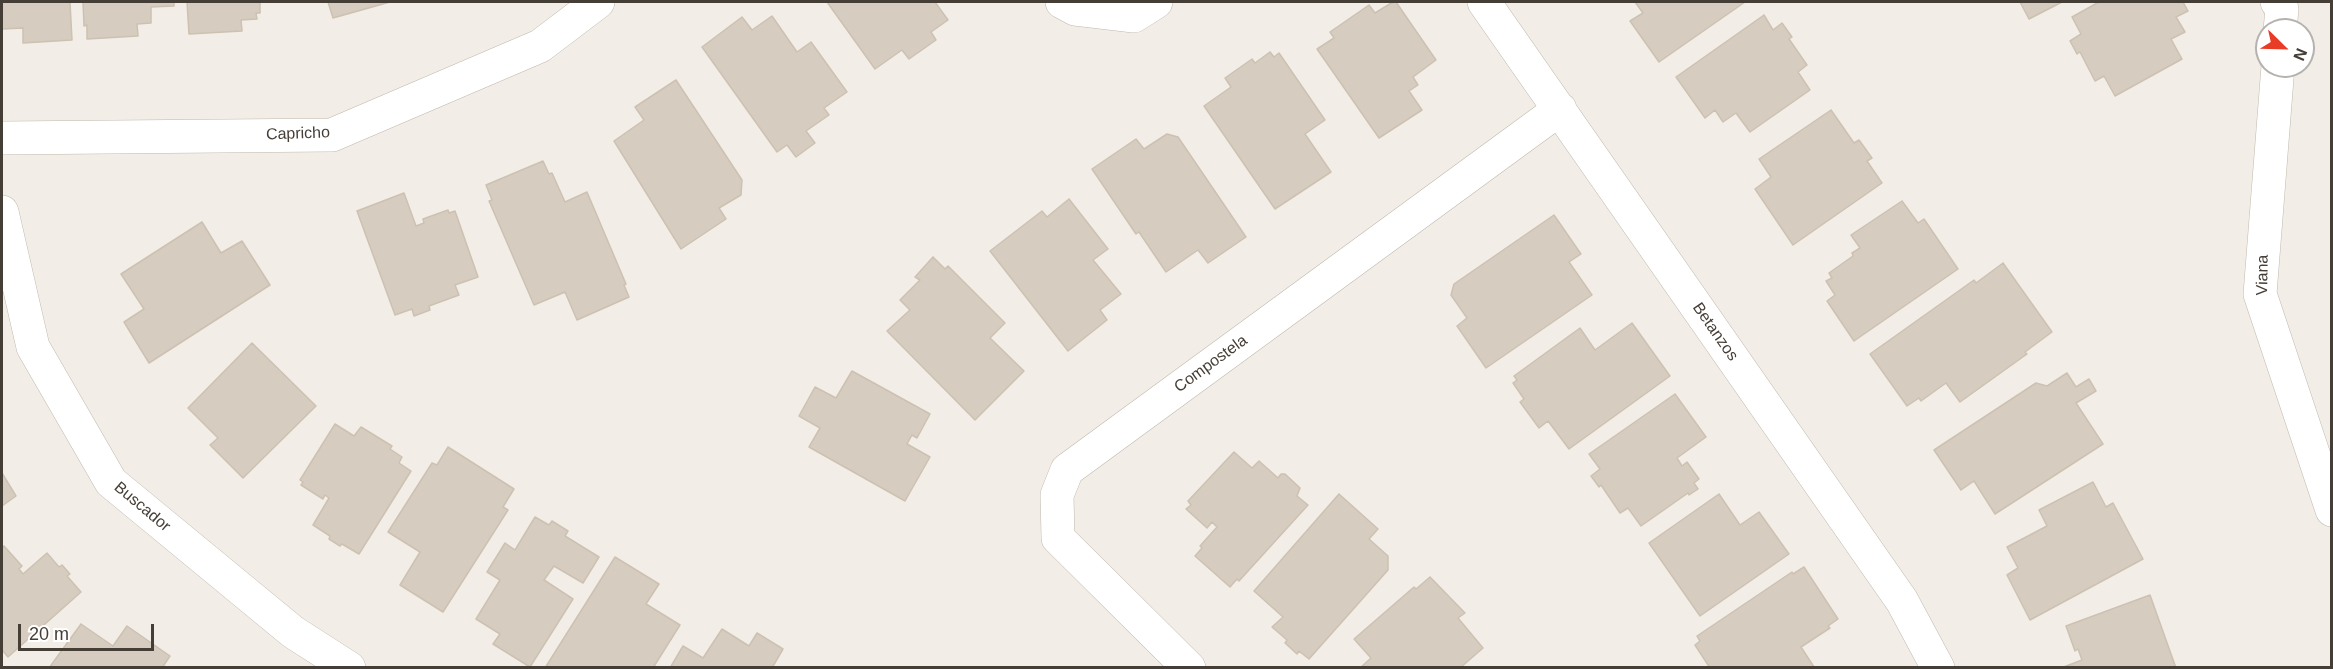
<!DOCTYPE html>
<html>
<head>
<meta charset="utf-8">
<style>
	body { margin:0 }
	#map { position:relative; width:2333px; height:669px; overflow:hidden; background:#f2eee7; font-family:Arial,sans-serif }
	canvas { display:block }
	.frame { position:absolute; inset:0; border:3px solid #453e37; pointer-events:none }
	.north { position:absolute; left:2255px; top:18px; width:60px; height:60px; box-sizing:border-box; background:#fff; border:2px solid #b5b2af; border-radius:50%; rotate:113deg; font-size:16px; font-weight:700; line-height:24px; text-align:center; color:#453e37 }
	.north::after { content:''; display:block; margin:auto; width:21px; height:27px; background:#e93c27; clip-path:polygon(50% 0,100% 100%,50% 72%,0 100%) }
	.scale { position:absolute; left:18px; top:624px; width:136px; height:27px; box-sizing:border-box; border:3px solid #453e37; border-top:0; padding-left:8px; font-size:18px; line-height:21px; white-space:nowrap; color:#453e37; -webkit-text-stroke:4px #fff; paint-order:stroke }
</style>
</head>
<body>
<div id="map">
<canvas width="2333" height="669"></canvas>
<div class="frame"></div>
<div class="north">N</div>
<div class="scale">20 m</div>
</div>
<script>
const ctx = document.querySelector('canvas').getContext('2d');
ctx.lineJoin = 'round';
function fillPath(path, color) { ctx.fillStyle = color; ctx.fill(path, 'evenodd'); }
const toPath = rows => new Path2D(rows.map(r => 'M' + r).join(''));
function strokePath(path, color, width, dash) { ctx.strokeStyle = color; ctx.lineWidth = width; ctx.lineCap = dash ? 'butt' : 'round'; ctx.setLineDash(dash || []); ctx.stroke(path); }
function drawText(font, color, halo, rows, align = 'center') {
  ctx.font = font + ' Arial,sans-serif'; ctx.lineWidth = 4.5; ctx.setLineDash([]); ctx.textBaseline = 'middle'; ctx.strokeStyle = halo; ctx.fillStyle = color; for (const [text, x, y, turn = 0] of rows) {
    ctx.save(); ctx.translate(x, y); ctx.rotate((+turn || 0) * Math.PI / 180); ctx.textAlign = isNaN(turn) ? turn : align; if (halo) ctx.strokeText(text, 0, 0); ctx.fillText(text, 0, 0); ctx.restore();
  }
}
const building = toPath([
	[2,2,70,2,72,40,23,43,23,28,2,29,2,2],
	[83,2,174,2,174,6,151,7,151,23,137,24,138,36,87,39,87,25,84,26,83,2],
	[187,2,260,2,260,13,256,13,257,19,241,20,242,31,189,34,187,2],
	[328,2,390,2,333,18,328,2],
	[827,2,935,2,948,20,931,32,936,40,909,59,902,50,875,69,827,2],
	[1393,2,1396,2,1436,60,1413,77,1418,85,1409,91,1422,110,1379,138,1317,49,1334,38,1330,32,1369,5,1375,13,1393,2],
	[1635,2,1745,2,1659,62,1630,21,1643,13,1635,2],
	[2020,2,2062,2,2029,19,2020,2],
	[2099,2,2183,2,2188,11,2176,17,2185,32,2171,39,2182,59,2115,96,2104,76,2095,81,2080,52,2077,54,2070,41,2081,34,2072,17,2099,2],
	[1764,15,1773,30,1782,23,1792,37,1789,39,1807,65,1798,72,1810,90,1750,132,1736,113,1723,122,1715,110,1705,118,1676,77,1764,15],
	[772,16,797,52,811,42,847,92,824,108,829,115,806,131,815,143,796,157,787,145,777,152,702,47,742,17,752,30,772,16],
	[1270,52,1274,57,1279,53,1325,120,1305,134,1331,172,1275,209,1204,106,1231,87,1225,78,1252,59,1255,63,1270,52],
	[676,80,742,180,741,195,719,208,726,219,681,249,614,141,644,120,635,107,676,80],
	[1831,110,1854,143,1859,140,1872,158,1867,161,1882,183,1793,245,1755,189,1771,177,1759,159,1831,110],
	[1167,134,1178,137,1246,237,1208,263,1198,250,1166,272,1139,232,1136,234,1092,169,1136,139,1144,149,1167,134],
	[543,161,549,174,552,173,565,202,587,192,626,284,624,285,629,297,577,320,565,292,534,305,489,201,492,200,486,185,543,161],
	[404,193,416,226,424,223,423,219,448,210,449,213,455,211,478,277,455,285,459,295,429,306,430,310,414,316,412,309,395,315,357,211,404,193],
	[1069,199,1108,249,1093,260,1121,294,1100,310,1107,320,1068,351,990,251,1042,211,1047,217,1069,199],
	[1902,201,1918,223,1924,219,1958,269,1854,341,1827,301,1835,295,1826,281,1832,278,1829,273,1853,256,1852,253,1860,248,1851,235,1902,201],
	[1554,215,1581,254,1569,262,1592,295,1486,368,1457,326,1467,318,1451,295,1454,284,1554,215],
	[202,222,221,253,242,241,270,285,149,363,124,322,144,309,121,274,202,222],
	[933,257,945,269,948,266,1005,323,990,338,1024,371,975,420,887,331,910,310,900,300,920,280,915,277,933,257],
	[2003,263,2052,332,2025,352,2027,354,1960,402,1946,383,1921,401,1919,398,1907,406,1870,354,1974,280,1976,283,2003,263],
	[1632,323,1670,376,1569,449,1548,421,1539,428,1520,402,1524,399,1513,383,1517,380,1514,376,1580,328,1595,350,1632,323],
	[252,343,316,406,243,478,210,445,218,438,188,408,252,343],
	[852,371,930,414,917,438,912,435,907,444,930,457,905,501,809,447,820,428,799,416,815,387,836,398,852,371],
	[2067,373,2076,387,2089,379,2096,391,2076,403,2103,444,1995,514,1974,481,1961,490,1934,450,2036,383,2047,386,2067,373],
	[1675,394,1706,437,1677,458,1682,466,1687,462,1699,479,1694,483,1698,489,1689,495,1688,493,1641,526,1628,508,1620,513,1601,485,1599,487,1591,476,1600,469,1589,454,1675,394],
	[335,424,354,436,361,427,392,446,390,449,402,457,399,463,411,471,359,554,342,544,340,546,329,539,330,536,313,525,329,498,325,495,323,499,301,485,303,482,300,480,335,424],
	[448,447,514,489,503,507,508,510,443,612,400,585,420,552,388,532,432,463,437,465,448,447],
	[1234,452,1252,468,1259,461,1278,478,1281,474,1285,474,1300,488,1297,496,1308,505,1239,581,1237,579,1230,587,1195,556,1202,548,1200,546,1217,527,1212,522,1207,528,1186,509,1191,505,1188,501,1234,452],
	[2,473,16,496,2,506,2,473],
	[2093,482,2106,507,2113,503,2143,559,2030,620,2007,575,2018,568,2007,547,2047,526,2039,510,2093,482],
	[1339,494,1378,529,1369,539,1388,556,1388,570,1309,659,1299,651,1297,654,1285,643,1287,640,1272,627,1283,617,1254,591,1339,494],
	[1719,494,1740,525,1759,512,1789,554,1700,616,1649,543,1719,494],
	[535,517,549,525,552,521,568,531,565,536,599,557,583,583,554,566,544,580,573,599,530,667,493,644,500,634,476,619,500,580,487,572,505,543,515,550,535,517],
	[4,546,22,566,19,569,23,574,47,553,59,567,62,565,70,574,67,576,81,592,8,657,2,650,2,549,4,546],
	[615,557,659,584,646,604,680,625,653,668,545,668,615,557],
	[1804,567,1838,619,1828,626,1830,628,1801,647,1814,667,1710,668,1695,645,1700,641,1697,636,1792,572,1793,574,1804,567],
	[1430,577,1465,613,1458,618,1483,648,1460,668,1360,668,1371,658,1354,639,1414,587,1416,589,1430,577],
	[2150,595,2176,668,2061,668,2082,660,2078,649,2075,651,2066,626,2150,595],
	[81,624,113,646,127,626,170,656,162,668,49,668,81,624],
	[722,629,749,646,757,633,783,649,772,668,670,668,683,646,703,658,722,629]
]);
const street = toPath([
	[1062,2,1075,9,1134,16,1156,2],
	[1484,2,1902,601,1938,668],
	[2277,2,2282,9,2280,30],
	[2278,66,2260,294,2332,510],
	[2,138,332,135,540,46,598,2],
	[2,212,33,347,111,482,293,632,349,668],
	[1189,668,1058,538,1057,495,1067,470,1560,109]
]);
const streetNames = [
	["Capricho",298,134,-2],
	["Viana",2263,275,-89],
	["Betanzos",1715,332,55],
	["Compostela",1211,364,-36],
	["Buscador",142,507,40]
];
fillPath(building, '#d6ccc0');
strokePath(building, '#cdc1b1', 1.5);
strokePath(street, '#c0b8ad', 34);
strokePath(street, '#fff', 33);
drawText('16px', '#453e37', '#fff', streetNames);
</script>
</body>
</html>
